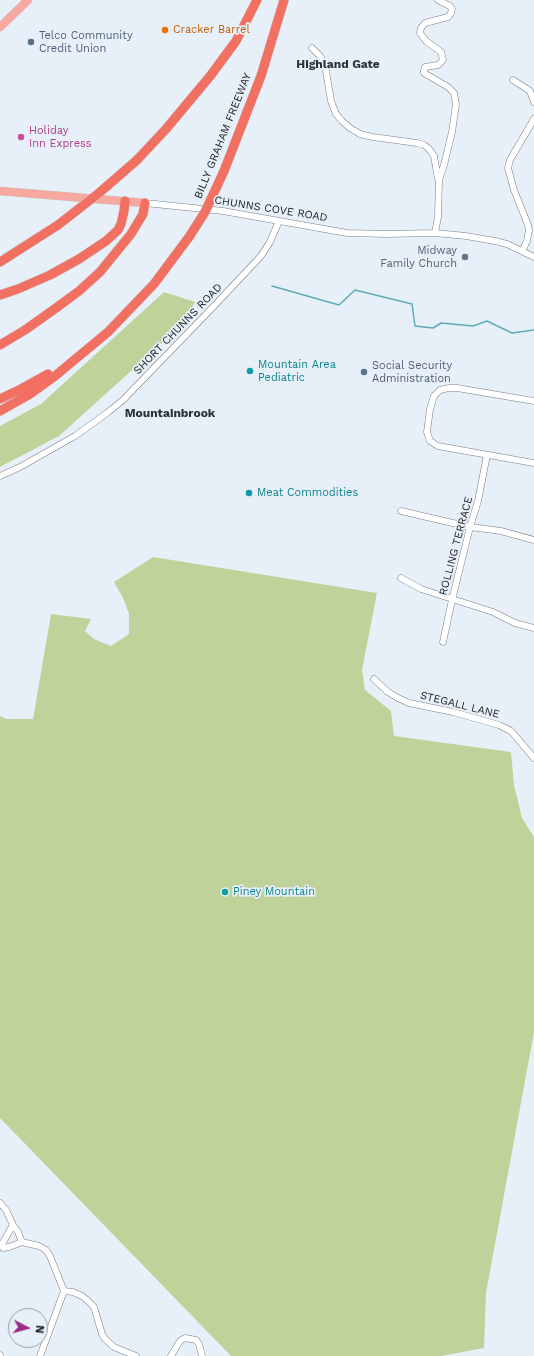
<!DOCTYPE html>
<html>
<head>
<meta charset="utf-8">
<style>
	body { margin:0 }
	#map { position:relative; width:534px; height:1356px; overflow:hidden; background:#e7f0f9; font-family:"Work Sans",sans-serif }
	canvas { display:block }
	.north { position:absolute; left:8px; top:1308px; width:40px; height:40px; box-sizing:border-box; background:#e7f0f9; border:1px solid #979ea5; border-radius:50%; rotate:96deg; font-size:11px; font-weight:700; line-height:16px; text-align:center; color:#202326 }
	.north::after { content:''; display:block; margin:auto; width:14px; height:18px; background:#9e2b86; clip-path:polygon(50% 0,100% 100%,50% 72%,0 100%) }
</style>
</head>
<body>
<div id="map">
<canvas width="534" height="1356"></canvas>
<div class="north">N</div>
</div>
<script>
const ctx = document.querySelector('canvas').getContext('2d');
ctx.lineJoin = 'round';
function fillPath(path, color) { ctx.fillStyle = color; ctx.fill(path, 'evenodd'); }
const toPath = rows => new Path2D(rows.map(r => 'M' + r).join(''));
function strokePath(path, color, width, dash) { ctx.strokeStyle = color; ctx.lineWidth = width; ctx.lineCap = dash ? 'butt' : 'round'; ctx.setLineDash(dash || []); ctx.stroke(path); }
function drawText(font, color, halo, rows, align = 'center') {
  ctx.font = font + ' "Work Sans",sans-serif'; ctx.lineWidth = 3.5; ctx.setLineDash([]); ctx.textBaseline = 'middle'; ctx.strokeStyle = halo; ctx.fillStyle = color; for (const [text, x, y, turn = 0] of rows) {
    ctx.save(); ctx.translate(x, y); ctx.rotate((+turn || 0) * Math.PI / 180); ctx.textAlign = isNaN(turn) ? turn : align; if (halo) ctx.strokeText(text, 0, 0); ctx.fillText(text, 0, 0); ctx.restore();
  }
}
const green = toPath([
	[164,292,195,302,183,324,59,436,0,467,0,426,41,404],
	[153,557,377,593,362,670,365,690,391,711,394,736,511,752,514,785,522,818,534,837,534,1032,486,1293,484,1348,441,1356,231,1356,0,1118,0,716,7,719,33,719,51,614,91,619,85,631,94,639,111,646,129,634,129,614,123,598,114,582]
]);
const stream = toPath([
	[272,286,339,305,355,290,412,304,415,326,433,328,441,323,473,326,487,321,512,333,534,330]
]);
const minor = toPath([
	[312,48,320,56,325,65,331,101,336,114,342,121,350,128,360,134,373,137,417,143,424,145,429,149,434,156,438,179],
	[513,80,530,91,534,102],
	[145,203,223,211,347,233,387,234,435,233,466,236,495,241,507,244,534,257],
	[435,233,438,217,439,180,444,165,452,132,456,104,454,93,448,87,424,73,424,70,425,67,438,65,443,60,441,52,426,41,420,33,421,28,425,23,448,17,451,13,452,9,450,6,438,0],
	[522,251,527,241,529,230,528,225,514,190,508,168,510,160,534,119],
	[534,401,457,388,449,388,440,390,434,396,430,409,427,432,430,441,438,446,534,463],
	[0,476,20,467,75,436,107,413,123,400,214,306,261,256,270,242,279,221],
	[401,511,470,527,501,531,534,540],
	[401,578,421,589,493,612,515,623,534,628],
	[443,642,452,600,470,527,478,501,487,455],
	[374,679,388,692,398,698,409,703,453,712,499,725,511,731,534,758],
	[0,1203,6,1210,13,1225,18,1232,22,1242],
	[13,1225,2,1244,3,1248,9,1247,22,1242],
	[22,1242,39,1246,46,1250,50,1256,64,1291,73,1292,82,1296,87,1300,94,1307,102,1334,105,1339,114,1347,136,1356],
	[0,1355,0,1356],
	[40,1356,64,1291],
	[171,1356,180,1341,185,1338,196,1340,199,1344,202,1356]
]);
const major = toPath([
	[0,27,28,0],
	[0,191,145,203]
]);
const highway = toPath([
	[137,160,166,129,211,75,236,41,257,0],
	[224,171,261,76,284,0],
	[0,262,58,225],
	[0,295,18,289,50,275,79,259,106,241,118,230,121,224,124,211,125,201],
	[0,345,25,330,56,308,79,291,100,272,131,234,143,214,145,203],
	[0,399,21,389,48,374],
	[0,411,30,394,55,376,108,332,154,284,189,237]
]);
const highwayBridge = toPath([
	[58,225,99,193,137,160],
	[189,237,205,212,224,171]
]);
const markers = [
	[165,30,4,"#e8710a"],
	[31,42,4,"#5c6f8a"],
	[21,137,4,"#d1479c"],
	[465,257,4,"#6b7280"],
	[250,371,4,"#0f9aa8"],
	[364,372,4,"#5c6f8a"],
	[249,493,4,"#0f9aa8"],
	[225,892,4,"#0f9aa8"]
];
const foodNames = [
	["Cracker Barrel",173,30]
];
const serviceNames = [
	["Telco Community",39,36],
	["Credit Union",39,49],
	["Social Security",372,366],
	["Administration",372,379]
];
const hotelNames = [
	["Holiday",29,131],
	["Inn Express",29,144]
];
const streetNames = [
	["BILLY GRAHAM FREEWAY",223,136,-68],
	["CHUNNS COVE ROAD",271,209,9],
	["SHORT CHUNNS ROAD",178,329,-46],
	["ROLLING TERRACE",456,546,-75],
	["STEGALL LANE",460,705,14]
];
const worshipNames = [
	["Midway",457,251],
	["Family Church",457,264]
];
const cultureNames = [
	["Mountain Area",258,365],
	["Pediatric",258,378],
	["Meat Commodities",257,493],
	["Piney Mountain",233,892]
];
const neighbourhoodNames = [
	["Highland Gate",338,64],
	["Mountainbrook",170,413]
];
fillPath(green, '#bfd299');
strokePath(stream, '#60abb8', 1.5);
strokePath(minor, '#767e85', 7);
strokePath(major, '#cecfcf', 9);
strokePath(highway, '#cecfcf', 10);
strokePath(minor, '#fff', 6);
strokePath(major, '#f7a9a0', 8);
strokePath(highway, '#f27061', 9);
strokePath(highwayBridge, '#cecfcf', 10, []);
strokePath(highwayBridge, '#f27061', 9);
for (const [x, y, r, color] of markers) { const dot = new Path2D(); dot.arc(x, y, r, 0, 2 * Math.PI); ctx.fillStyle = color; ctx.fill(dot); strokePath(dot, '#e7f0f9', 1.5); }
drawText('11px', '#c56008', '#e7f0f9', foodNames, 'left');
drawText('11px', '#4e5e75', '#e7f0f9', serviceNames, 'left');
drawText('11px', '#b23c85', '#e7f0f9', hotelNames, 'left');
drawText('11px', '#202326', '#e7f0f9', streetNames);
drawText('11px', '#5b616d', '#e7f0f9', worshipNames, 'right');
drawText('11px', '#0d838f', '#e7f0f9', cultureNames, 'left');
drawText('bold 12px', '#2a3137', '#e7f0f9', neighbourhoodNames);
</script>
</body>
</html>
